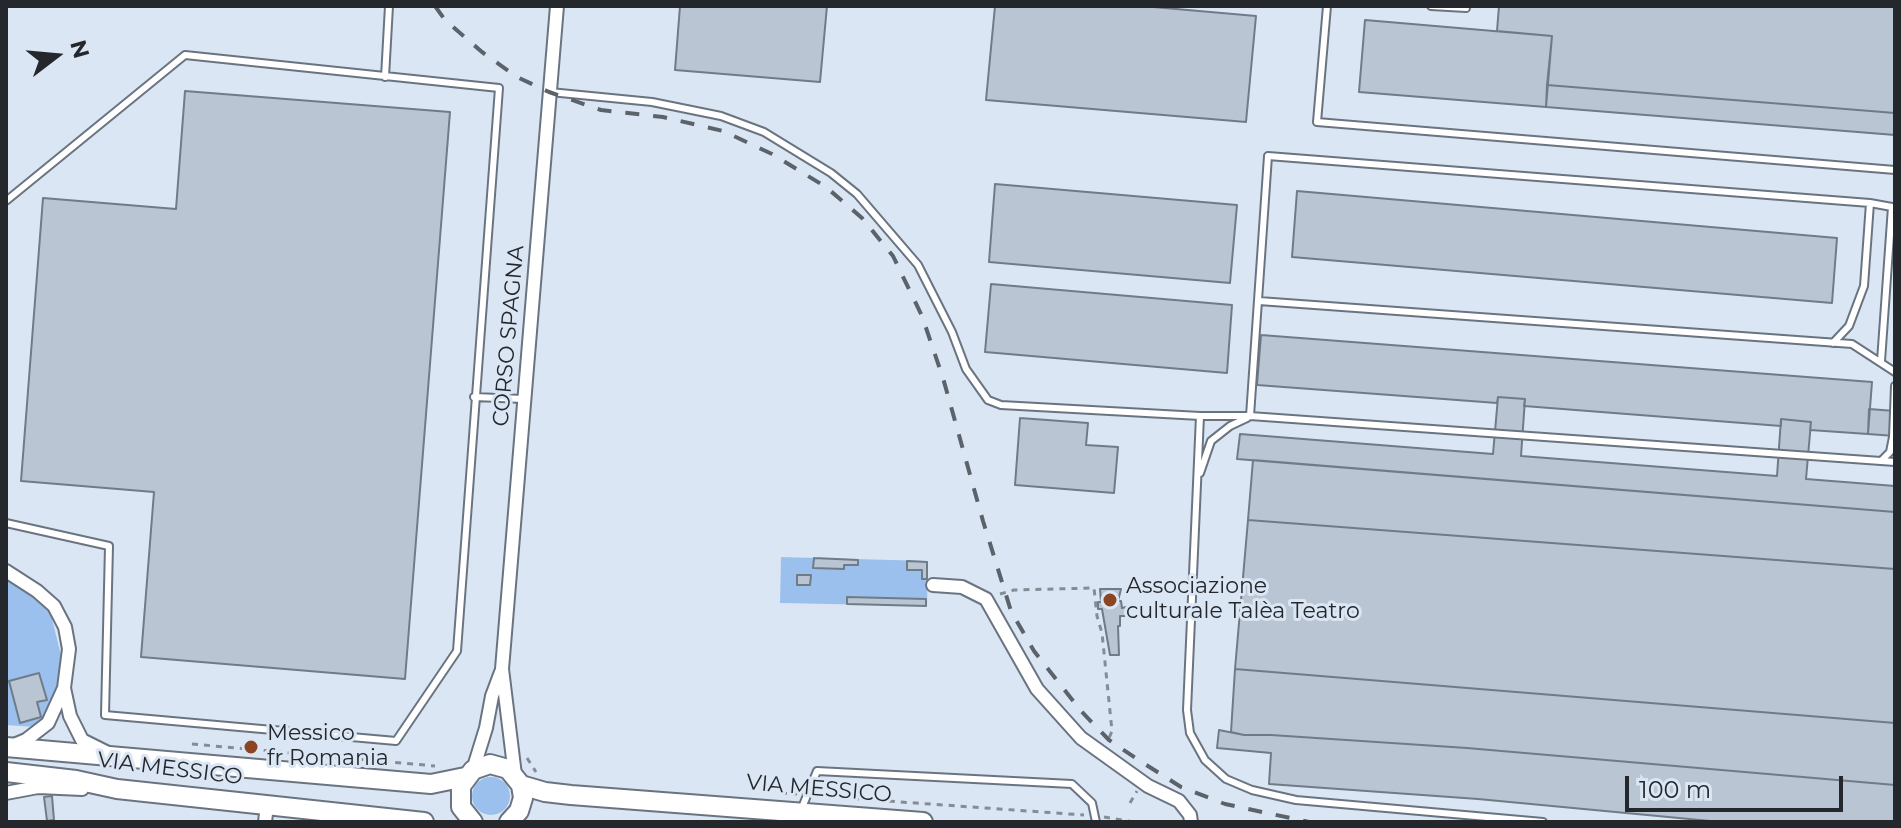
<!DOCTYPE html>
<html>
<head>
<meta charset="utf-8">
<style>
	body { margin:0 }
	#map { position:relative; width:1901px; height:828px; overflow:hidden; background:#dbe6f5; font-family:Montserrat,sans-serif }
	canvas { display:block }
	.frame { position:absolute; inset:0; border:8px solid #24282d; pointer-events:none }
	.north { position:absolute; left:16px; top:16px; width:80px; height:80px; -webkit-text-stroke:6px #dbe6f5; paint-order:stroke; rotate:74deg; font-size:22px; font-weight:700; line-height:32px; text-align:center; color:#24282d }
	.north::after { content:''; display:block; margin:auto; width:28px; height:36px; background:#24282d; clip-path:polygon(50% 0,100% 100%,50% 72%,0 100%) }
	.scale { position:absolute; left:1625px; top:776px; width:218px; height:36px; box-sizing:border-box; border:4px solid #24282d; border-top:0; padding-left:10px; font-size:24px; line-height:28px; white-space:nowrap; color:#24282d; -webkit-text-stroke:6px #dbe6f5; paint-order:stroke }
</style>
</head>
<body>
<div id="map">
<canvas width="1901" height="828"></canvas>
<div class="frame"></div>
<div class="north">N</div>
<div class="scale">100 m</div>
</div>
<script>
const ctx = document.querySelector('canvas').getContext('2d');
ctx.lineJoin = 'round';
function fillPath(path, color) { ctx.fillStyle = color; ctx.fill(path, 'evenodd'); }
const toPath = rows => new Path2D(rows.map(r => 'M' + r).join(''));
function strokePath(path, color, width, dash) { ctx.strokeStyle = color; ctx.lineWidth = width; ctx.lineCap = dash ? 'butt' : 'round'; ctx.setLineDash(dash || []); ctx.stroke(path); }
function drawText(font, color, halo, rows, align = 'center') {
  ctx.font = font + ' Montserrat,sans-serif'; ctx.lineWidth = 6; ctx.setLineDash([]); ctx.textBaseline = 'middle'; ctx.strokeStyle = halo; ctx.fillStyle = color; for (const [text, x, y, turn = 0] of rows) {
    ctx.save(); ctx.translate(x, y); ctx.rotate((+turn || 0) * Math.PI / 180); ctx.textAlign = isNaN(turn) ? turn : align; if (halo) ctx.strokeText(text, 0, 0); ctx.fillText(text, 0, 0); ctx.restore();
  }
}
const green = toPath([
	[781,557,928,561,927,606,780,603],
	[6,574,50,611,61,655,58,685,51,710,35,727,6,725],
	'472 796a19 19 0 1 1 38 0a19 19 0 1 1-38 0Z'
]);
const building = toPath([
	[680,6,827,6,820,82,675,70,680,6],
	[995,6,1142,6,1256,16,1246,122,986,100,995,6],
	[1499,6,1895,6,1895,113,1547,85,1552,36,1497,31,1499,6],
	[1365,20,1552,36,1546,107,1359,92,1365,20],
	[1547,85,1895,113,1895,135,1546,107,1547,85],
	[185,91,450,112,405,679,141,657,154,492,21,481,43,198,176,209,185,91],
	[995,184,1237,205,1230,283,989,262,995,184],
	[1297,191,1837,238,1832,303,1292,257,1297,191],
	[991,284,1232,305,1227,373,985,352,991,284],
	[1261,335,1872,382,1868,434,1810,430,1811,422,1781,419,1781,426,1524,406,1525,399,1498,397,1497,403,1257,385,1261,335],
	[1498,397,1525,399,1521,456,1777,476,1781,419,1811,422,1806,479,1895,486,1895,512,1237,459,1240,434,1493,454,1498,397],
	[1869,409,1895,411,1895,436,1868,434,1869,409],
	[1020,418,1088,423,1086,445,1118,447,1114,493,1015,485,1020,418],
	[1253,460,1895,512,1895,569,1248,520,1253,460],
	[1248,520,1895,569,1895,723,1235,669,1248,520],
	[814,558,858,560,858,565,844,565,844,569,813,568,814,558],
	[907,561,927,562,927,579,922,579,922,570,907,570,907,561],
	[797,575,811,575,810,585,797,585,797,575],
	[1100,589,1121,589,1118,601,1121,601,1122,608,1126,607,1127,616,1120,616,1120,626,1118,626,1119,655,1110,655,1102,609,1098,609,1098,602,1101,602,1100,589],
	[847,597,926,599,926,606,847,604,847,597],
	[1235,669,1895,723,1895,785,1467,748,1271,735,1244,735,1231,732,1235,669],
	[39,673,47,700,37,702,41,717,20,723,9,681,39,673],
	[1219,730,1244,735,1271,735,1467,748,1895,785,1895,822,1721,822,1478,799,1269,784,1271,753,1217,748,1219,730],
	[52,796,54,820,47,821,44,797,52,796]
]);
const path = toPath([
	[1000,594,1014,590,1094,588,1097,616,1102,633,1112,731,1107,743],
	[192,744,435,766],
	[527,758,536,772],
	[781,793,797,794],
	[817,796,1084,815],
	[1130,803,1137,791],
	[1104,817,1134,822]
]);
const lane = toPath([
	[1327,6,1317,122,1895,170],
	[1431,6,1466,8],
	[385,77,389,6],
	[550,92,652,102,721,116,764,132,831,173,857,194,918,265,952,332,966,369,988,400,1001,405,1200,416,1250,416],
	[6,201,185,55,499,88,457,651,396,741,105,715,109,546,6,523],
	[1870,203,1892,207,1881,361],
	[1259,301,1852,344,1895,372],
	[1833,343,1849,326,1864,286,1870,203,1268,156,1250,416,1895,462],
	[474,397,524,399],
	[1200,416,1187,710,1190,733,1205,760,1226,779,1252,790,1296,800,1543,822],
	[1882,460,1890,452,1893,437,1895,386],
	[1200,473,1211,441,1230,426,1247,418],
	[801,810,817,771,1072,784,1092,803,1096,822]
]);
const street = toPath([
	[6,571,37,591,54,606,65,627,69,649,64,688,48,723,26,740,14,745],
	[933,585,962,587,986,599,1037,689,1081,738,1148,786,1179,801,1190,815,1191,822],
	[64,688,70,716,82,740,108,753],
	[473,770,486,728,492,696,501,672],
	[515,775,502,669,557,6],
	[6,793,38,787,82,789],
	[265,822,267,805]
]);
const secondary = toPath([
	[6,747,431,784,465,777],
	[6,772,76,780,117,789,424,822],
	[521,785,545,792,571,795,923,822],
	[473,822,461,807,461,786,473,770,490,764,508,769,521,785,523,798,519,811,509,822]
]);
const rail = toPath([
	[435,6,445,20,482,52,517,77,549,92,601,110,663,117,723,131,772,154,826,187,862,218,893,256,922,316,943,378,983,521,1011,611,1034,651,1081,711,1109,740,1140,761,1181,787,1225,804,1309,822]
]);
const markers = [
	[1110,600,8,"#8c4523"],
	[251,747,8,"#8c4523"]
];
const streetNames = [
	["CORSO SPAGNA",509,336,-85],
	["VIA MESSICO",170,769,7],
	["VIA MESSICO",819,789,5]
];
const poiNames = [
	["Associazione",1126,587],
	["culturale Talèa Teatro",1126,612],
	["Messico",267,734],
	["fr Romania",267,759]
];
fillPath(green, '#9cc0ed');
fillPath(building, '#bac5d4');
strokePath(building, '#707b88', 2);
strokePath(lane, '#6a7481', 10);
strokePath(street, '#6a7481', 16);
strokePath(secondary, '#6a7481', 22);
strokePath(path, '#848c96', 3, [6, 6]);
strokePath(lane, '#fff', 6);
strokePath(street, '#fff', 12);
strokePath(secondary, '#fff', 18);
strokePath(rail, '#5c626a', 4, [14, 14]);
for (const [x, y, r, color] of markers) { const dot = new Path2D(); dot.arc(x, y, r, 0, 2 * Math.PI); ctx.fillStyle = color; ctx.fill(dot); strokePath(dot, '#dbe6f5', 3); }
drawText('22px', '#24282d', '#dbe6f5', streetNames);
drawText('22px', '#24282d', '#dbe6f5', poiNames, 'left');
</script>
</body>
</html>
